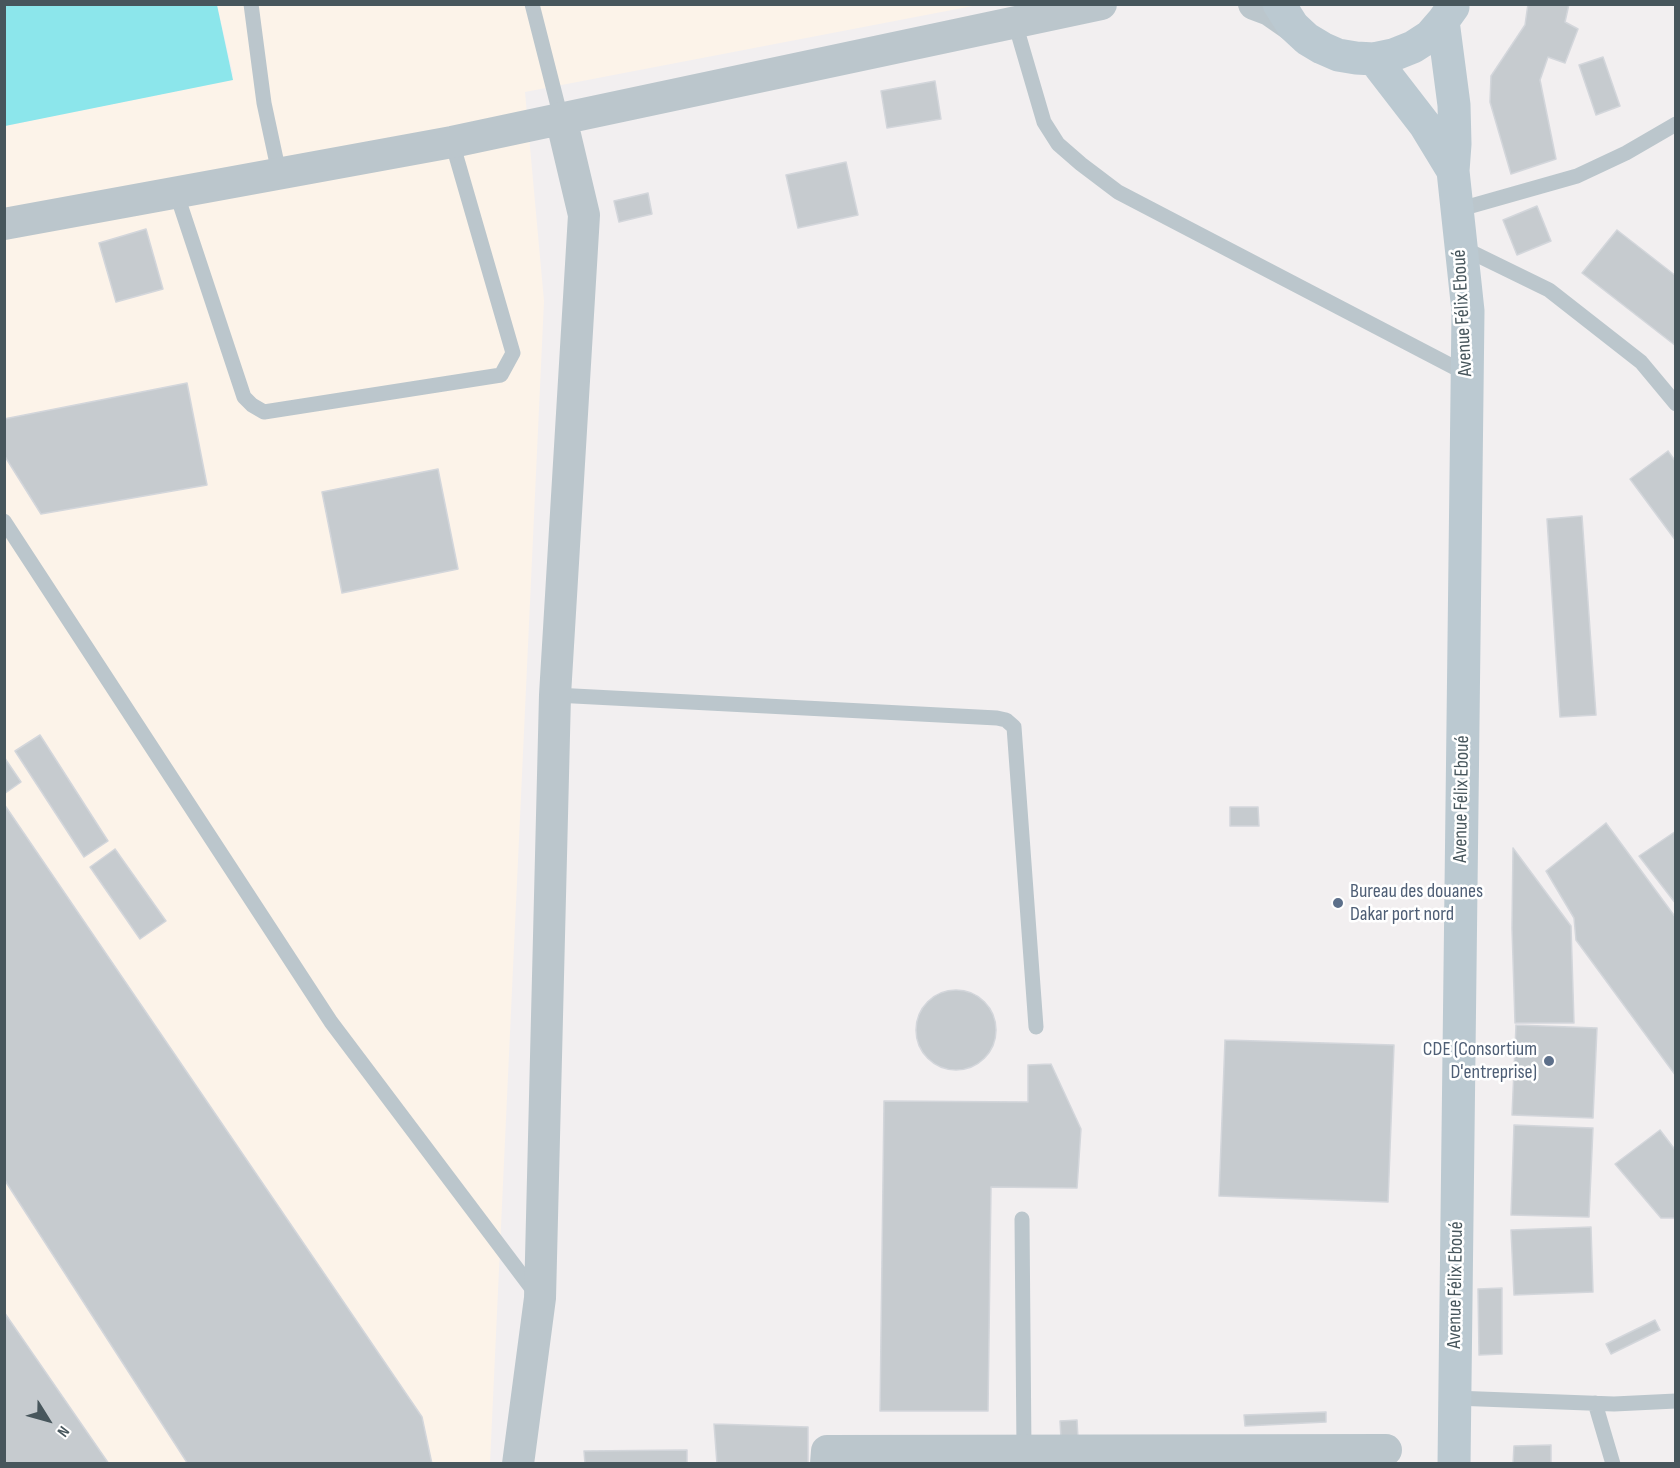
<!DOCTYPE html>
<html>
<head>
<meta charset="utf-8">
<style>
	body { margin:0 }
	#map { position:relative; width:1680px; height:1468px; overflow:hidden; background:#f2eff0; font-family:"Sofia Sans Condensed",sans-serif }
	canvas { display:block }
	.frame { position:absolute; inset:0; border:6px solid #47565c; pointer-events:none }
	.north { position:absolute; left:18px; top:1390px; width:60px; height:60px; -webkit-text-stroke:4px #fff; paint-order:stroke; rotate:127deg; font-size:16px; font-weight:700; line-height:24px; text-align:center; color:#47565c }
	.north::after { content:''; display:block; margin:auto; width:21px; height:27px; background:#47565c; clip-path:polygon(50% 0,100% 100%,50% 72%,0 100%) }
</style>
</head>
<body>
<div id="map">
<canvas width="1680" height="1468"></canvas>
<div class="frame"></div>
<div class="north">N</div>
</div>
<script>
const ctx = document.querySelector('canvas').getContext('2d');
ctx.lineJoin = 'round';
function fillPath(path, color) { ctx.fillStyle = color; ctx.fill(path, 'evenodd'); }
const toPath = rows => new Path2D(rows.map(r => 'M' + r).join(''));
function strokePath(path, color, width, dash) { ctx.strokeStyle = color; ctx.lineWidth = width; ctx.lineCap = dash ? 'butt' : 'round'; ctx.setLineDash(dash || []); ctx.stroke(path); }
function drawText(font, color, halo, rows, align = 'center') {
  ctx.font = font + ' "Sofia Sans Condensed",sans-serif'; ctx.lineWidth = 5; ctx.setLineDash([]); ctx.textBaseline = 'middle'; ctx.strokeStyle = halo; ctx.fillStyle = color; for (const [text, x, y, turn = 0] of rows) {
    ctx.save(); ctx.translate(x, y); ctx.rotate((+turn || 0) * Math.PI / 180); ctx.textAlign = isNaN(turn) ? turn : align; if (halo) ctx.strokeText(text, 0, 0); ctx.fillText(text, 0, 0); ctx.restore();
  }
}
const commercial = toPath([
	[217,5,978,5,525,92,544,301,490,1463,5,1464,5,126,232,80,233,74]
]);
const water = toPath([
	[5,4,217,5,233,80,5,126]
]);
const building = toPath([
	[1528,4,1569,4,1565,22,1578,29,1565,63,1548,57,1540,80,1556,159,1511,174,1490,102,1491,76,1525,25,1528,4],
	[1603,57,1620,106,1596,115,1579,65,1603,57],
	[935,81,941,119,887,128,881,91,935,81],
	[846,162,858,215,798,228,786,175,846,162],
	[648,193,652,214,619,222,614,201,648,193],
	[1537,206,1551,241,1517,255,1503,220,1537,206],
	[146,229,163,289,116,302,99,243,146,229],
	[1617,230,1676,276,1676,346,1582,273,1617,230],
	[187,383,207,485,41,514,4,455,4,419,187,383],
	[1668,451,1676,462,1676,541,1630,479,1668,451],
	[438,469,458,569,342,593,322,492,438,469],
	[1582,516,1596,715,1560,717,1547,519,1582,516],
	[40,735,108,841,84,857,15,751,40,735],
	[4,757,21,782,4,794,4,757],
	[4,804,422,1417,432,1464,188,1464,4,1179,4,804],
	[1230,807,1258,807,1259,826,1230,826,1230,807],
	[1606,823,1676,918,1676,1076,1576,940,1574,918,1546,871,1606,823],
	[1676,831,1676,904,1639,856,1676,831],
	[1513,848,1571,926,1574,1023,1515,1023,1512,928,1513,848],
	[115,849,166,921,140,939,90,867,115,849],
	'916 1030a40 40 0 1 1 80 0a40 40 0 1 1-80 0Z',
	[1516,1025,1597,1028,1593,1118,1512,1115,1516,1025],
	[1225,1040,1394,1045,1388,1202,1219,1196,1225,1040],
	[1051,1064,1081,1129,1077,1188,991,1187,988,1411,880,1411,884,1101,1028,1102,1028,1065,1051,1064],
	[1514,1125,1593,1128,1589,1217,1511,1215,1514,1125],
	[1660,1130,1676,1151,1676,1218,1661,1218,1615,1164,1660,1130],
	[1591,1227,1593,1292,1514,1295,1511,1230,1591,1227],
	[1502,1288,1502,1354,1479,1355,1478,1289,1502,1288],
	[4,1312,109,1464,4,1464,4,1312],
	[1655,1320,1660,1330,1611,1354,1606,1344,1655,1320],
	[1326,1412,1326,1422,1245,1426,1244,1415,1326,1412],
	[1077,1420,1078,1439,1061,1439,1060,1421,1077,1420],
	[714,1424,808,1427,808,1464,717,1464,714,1424],
	[1551,1445,1551,1464,1513,1464,1514,1446,1551,1445],
	[687,1450,687,1464,585,1464,584,1451,687,1450]
]);
const lane = toPath([
	[251,4,264,103,279,173],
	[532,4,561,118],
	[1015,23,1044,122,1058,144,1081,164,1118,192,1467,374],
	[176,192,244,397,252,405,264,412,501,375,513,353,452,142],
	[1457,210,1577,176,1626,153,1676,124],
	[1461,247,1549,290,1641,362,1676,404],
	[4,521,331,1022,536,1294],
	[555,695,997,718,1006,720,1014,727,1036,1027],
	[1022,1219,1024,1451],
	[1454,1398,1614,1404,1676,1401],
	[1595,1403,1613,1464]
]);
const street = toPath([
	[1254,4,1270,10,1293,26],
	[4,224,452,142,1101,4],
	[518,1464,540,1298,555,695,584,215,561,118],
	[826,1464,827,1451,1386,1450]
]);
const secondary = toPath([
	[1279,4,1293,26,1307,39,1322,48,1338,55,1356,58,1374,59,1393,55,1413,47,1430,36,1443,21,1453,7],
	[1443,21,1454,105,1455,144,1453,171,1468,311,1454,1464],
	[1374,59,1425,125,1453,171]
]);
const markers = [
	[1338,903,6,"#5c6f8a"],
	[1549,1061,6,"#5c6f8a"]
];
const streetNames = [
	["Avenue Félix Eboué",1463,313,-93],
	["Avenue Félix Eboué",1462,799,-89],
	["Avenue Félix Eboué",1456,1285,-89]
];
const serviceNames = [
	["Bureau des douanes",1350,892],
	["Dakar port nord",1350,915],
	["CDE (Consortium",1537,1050,"right"],
	["D'entreprise)",1537,1073,"right"]
];
fillPath(commercial, '#fcf3e9');
fillPath(water, '#8ce6eb');
fillPath(building, '#c6cbcf');
strokePath(building, '#d3d6db', 1.5);
strokePath(lane, '#bbc6cc', 15);
strokePath(street, '#bbc6cc', 32);
strokePath(secondary, '#bbc9d1', 33);
for (const [x, y, r, color] of markers) { const dot = new Path2D(); dot.arc(x, y, r, 0, 2 * Math.PI); ctx.fillStyle = color; ctx.fill(dot); strokePath(dot, '#fff', 2); }
drawText('20px', '#47565c', '#fff', streetNames);
drawText('20px', '#4e5e75', '#fff', serviceNames, 'left');
</script>
</body>
</html>
